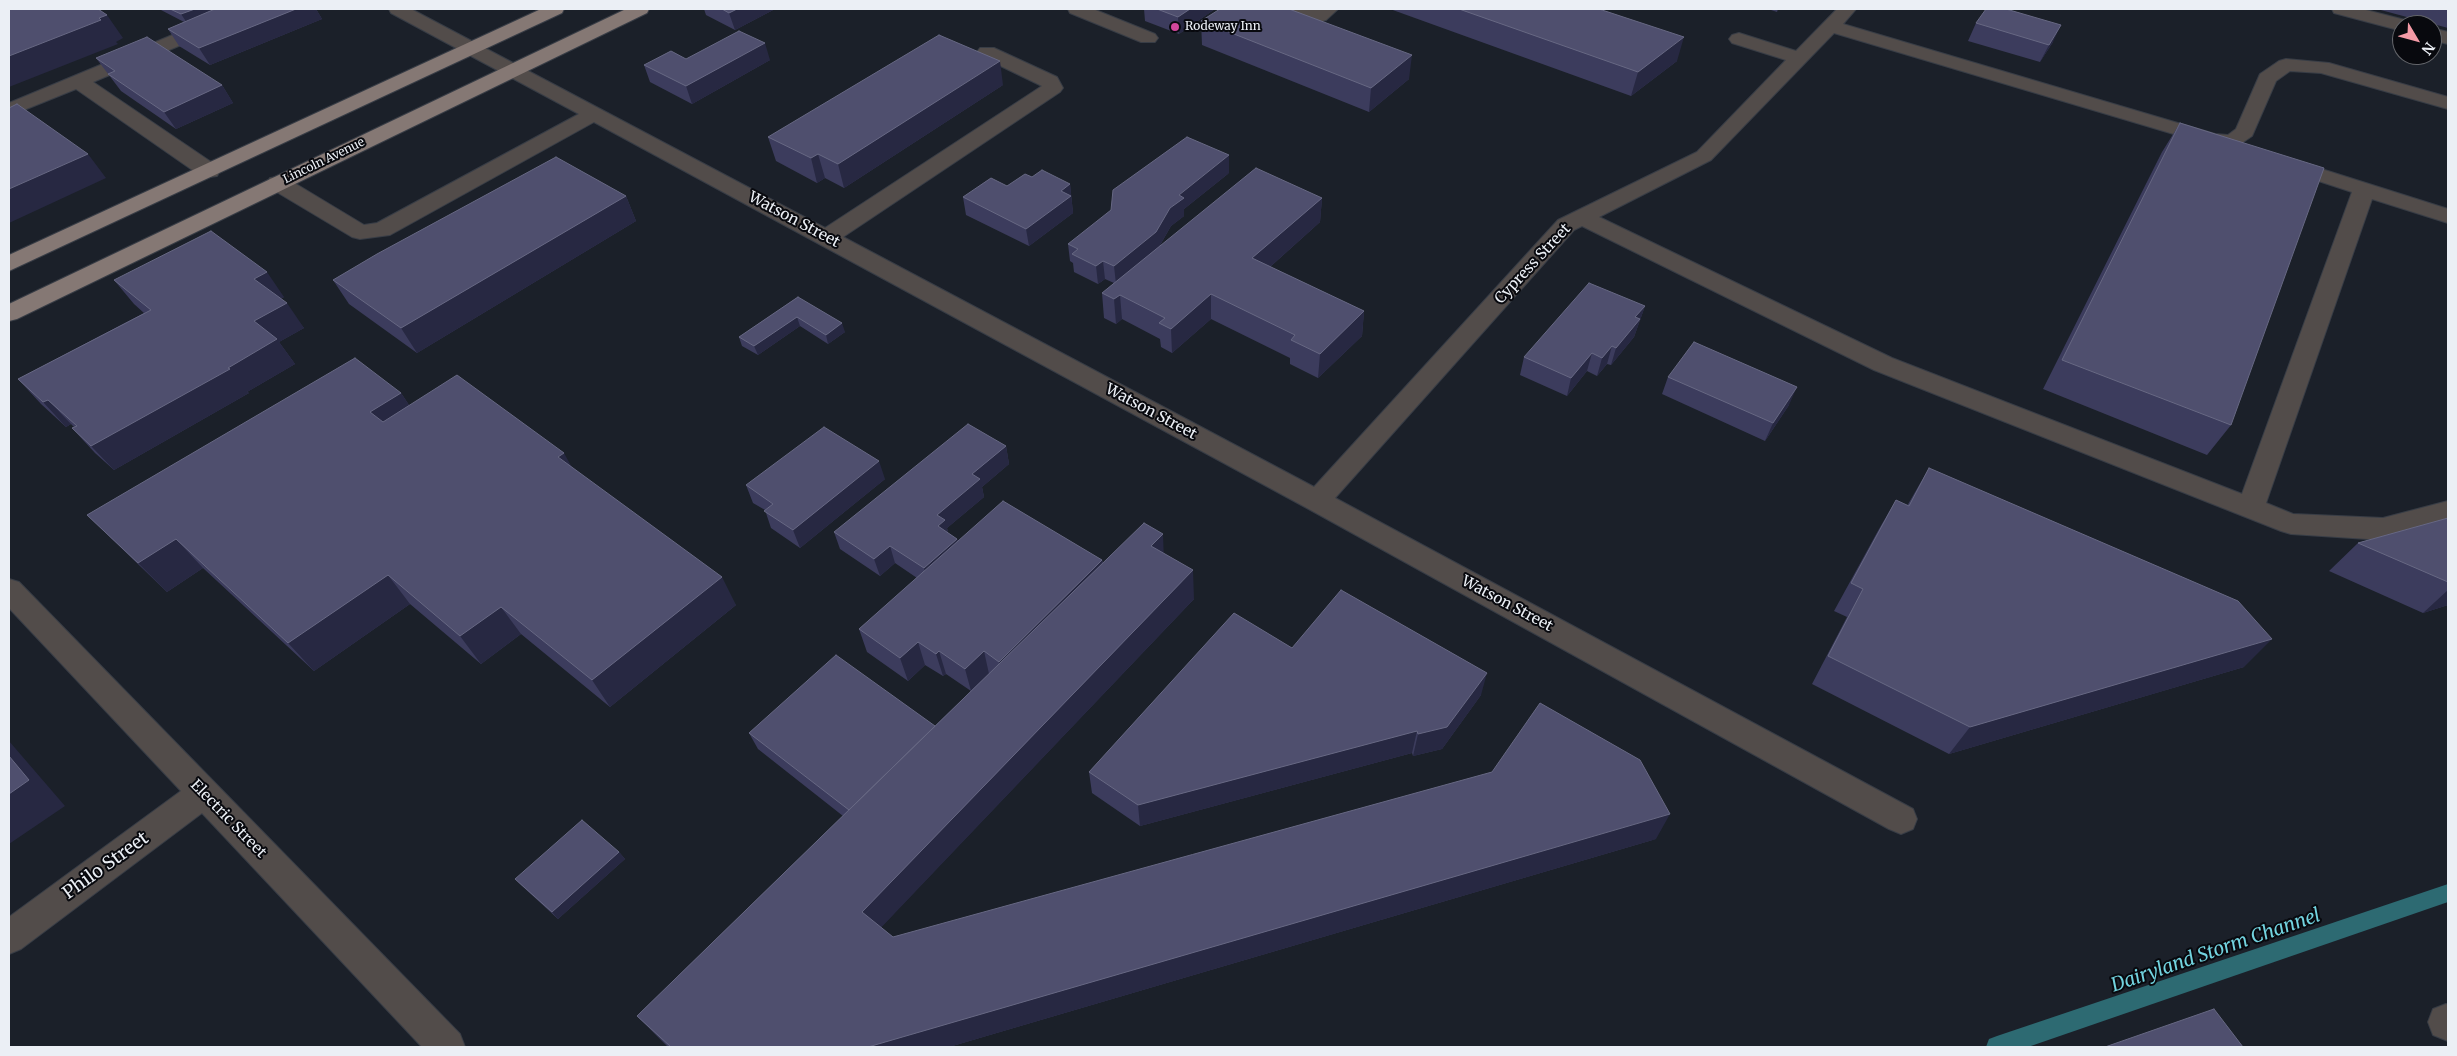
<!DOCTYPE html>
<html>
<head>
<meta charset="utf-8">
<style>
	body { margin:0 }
	#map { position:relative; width:2457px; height:1056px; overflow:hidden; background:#1b2029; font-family:Merriweather,serif }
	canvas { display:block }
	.frame { position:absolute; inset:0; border:10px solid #ebeff5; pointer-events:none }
	.north { position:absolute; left:2392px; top:15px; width:50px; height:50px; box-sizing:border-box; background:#08090e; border:1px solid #63656a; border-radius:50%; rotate:127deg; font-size:14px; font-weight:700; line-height:20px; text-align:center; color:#ebeff5 }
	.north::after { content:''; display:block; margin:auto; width:18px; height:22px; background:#f49aa6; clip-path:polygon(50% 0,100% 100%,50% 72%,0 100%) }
</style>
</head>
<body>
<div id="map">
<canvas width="2457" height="1056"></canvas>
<div class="frame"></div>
<div class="north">N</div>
</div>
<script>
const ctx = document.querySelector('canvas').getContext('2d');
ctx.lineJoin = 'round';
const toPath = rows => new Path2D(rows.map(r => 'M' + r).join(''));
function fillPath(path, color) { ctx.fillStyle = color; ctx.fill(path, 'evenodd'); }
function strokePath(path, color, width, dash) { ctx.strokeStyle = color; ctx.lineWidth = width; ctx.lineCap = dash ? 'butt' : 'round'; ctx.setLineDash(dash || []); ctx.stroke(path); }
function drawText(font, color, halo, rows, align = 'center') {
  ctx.font = font + ' Merriweather,serif'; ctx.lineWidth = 4; ctx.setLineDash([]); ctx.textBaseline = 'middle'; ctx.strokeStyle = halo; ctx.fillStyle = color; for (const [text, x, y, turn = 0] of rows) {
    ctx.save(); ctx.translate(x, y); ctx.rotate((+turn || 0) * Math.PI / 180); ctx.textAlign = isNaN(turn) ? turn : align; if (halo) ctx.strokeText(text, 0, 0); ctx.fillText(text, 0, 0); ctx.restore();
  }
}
const stream = toPath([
	[2448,884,2448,902,2028,1047,1986,1047,1989,1039,1997,1036,2448,884]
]);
const minor = toPath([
	[235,9,259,9,257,13,93,82,217,166,220,171,217,176,209,177,201,176,76,89,9,116,9,103,235,9],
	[389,9,411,9,825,228,1042,86,980,56,977,52,980,48,994,48,1057,77,1063,88,1060,92,843,237,1314,487,1558,220,1697,152,1786,60,1732,43,1729,39,1732,35,1739,33,1796,51,1837,9,1856,9,1843,24,2215,134,2228,135,2236,129,2260,74,2279,61,2286,59,2329,63,2448,97,2448,109,2321,73,2290,71,2276,81,2252,136,2239,145,2214,146,1834,33,1711,160,1599,217,1892,358,2242,494,2352,192,2279,168,2275,164,2279,160,2286,158,2293,160,2448,209,2448,223,2372,199,2266,503,2293,514,2383,518,2448,501,2448,521,2383,540,2291,534,2281,531,1874,370,1582,226,1574,230,1335,498,1913,809,1917,819,1913,829,1901,834,1889,829,1307,508,594,122,390,235,360,239,352,237,270,188,267,183,270,178,278,177,286,178,364,225,377,223,579,114,391,13,389,9],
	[1068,9,1093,9,1155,34,1158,38,1155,42,1141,42,1070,13,1068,9],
	[1277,9,1307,10,1338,9,1326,20,1319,22,1298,20,1279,13,1277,9],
	[2332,9,2362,9,2409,21,2411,25,2402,25,2402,31,2334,13,2332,9],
	[2432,28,2448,32,2448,44,2432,40,2432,28],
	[9,579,19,582,460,1034,465,1047,422,1047,202,813,21,949,9,954,9,917,181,791,9,608,9,579],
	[2446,1004,2448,1005,2448,1041,2433,1035,2428,1022,2433,1009,2446,1004]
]);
const major = toPath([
	[541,9,564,9,562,13,9,271,9,255,541,9],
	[626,9,649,9,647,13,17,319,9,321,9,304,626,9]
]);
const wall = toPath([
	[161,9,316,9,322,19,210,65,179,46,168,29,184,22,161,10],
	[704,9,775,9,735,30,706,15],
	[1144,9,1215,9,1179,34,1145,21],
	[1390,9,1599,9,1677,61,1631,96],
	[1768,9,1778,9,1777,12],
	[2377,9,2448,9,2448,28],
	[1201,21,1409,79,1369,112,1202,45],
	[1976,23,2053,42,2040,62,1968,41],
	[96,58,222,85,233,103,176,129,121,91],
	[686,59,770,60,692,104,650,82,644,65],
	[1003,85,844,188,825,178,817,183,776,161,768,137],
	[2180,123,2231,425,2207,455,2043,389,2162,152],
	[1229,173,1184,209,1184,216,1171,226,1159,247,1322,198,1320,222,1270,267,1364,311,1362,336,1318,378,1290,364,1290,358,1211,319,1172,353,1161,347,1160,339,1122,319,1116,324,1104,318,1102,293,1114,283,1105,279,1098,284,1074,272,1073,263,1070,261,1068,244],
	[1032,177,1070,184,1073,213,1029,246,966,215,963,197,1007,186],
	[626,196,636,221,417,353,349,304,333,280],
	[114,280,284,297,280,299,304,328,279,342,295,364,247,392,249,393,114,470,95,453,72,428,74,427,71,424,66,427,41,404,18,379,144,313,134,304],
	[798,297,845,332,828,344,800,326,758,355,742,346,739,337],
	[1645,306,1634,337,1611,365,1607,364,1597,376,1587,371,1567,396,1520,375,1524,357],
	[1668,377,1789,405,1765,441,1662,394],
	[401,393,409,405,573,468,736,605,610,707,521,634,481,664,410,604,314,671,203,568,167,592,87,515],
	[1006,446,1009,464,982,487,984,497,947,528,948,533,957,539,958,541,1102,560,1103,563,1164,553,1194,599,881,927,893,937,1656,839,949,1047,668,1047,637,1016,843,816,758,749,749,733,935,726,971,691,946,674,943,676,925,665,908,681,867,652,859,629,917,578,895,563,880,576,840,549,834,532],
	[1929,468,2244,667,1949,754,1812,684,1847,617,1834,611,1879,529,1896,500,1907,506],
	[885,479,800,548,771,528,765,510,753,503,746,485],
	[2448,518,2448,605,2423,613,2329,571,2358,543],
	[1292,648,1481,695,1442,749,1413,756,1412,753,1140,826,1092,793,1089,772],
	[619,852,625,859,558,919,522,886,515,879]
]);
const shadedWall = toPath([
	[195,9,222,9,187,23,181,14],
	[296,9,316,9,322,19,210,65,199,48],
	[737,9,775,9,735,30,729,13],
	[1190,9,1215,9,1179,34,1178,17],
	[107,15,123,38,116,42,118,44,9,87,9,56],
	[2061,25,2053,42,2040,62,2049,45],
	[1684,37,1677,61,1631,96,1638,72],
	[765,43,770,60,692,104,686,86],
	[1412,55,1409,79,1369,112,1371,88],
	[1000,61,1003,85,844,188,838,164],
	[222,85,233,103,176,129,164,112],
	[88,154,106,178,9,223,9,189],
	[818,154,825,178,817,183,811,158],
	[1229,155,1229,173,1184,209,1184,216,1171,226,1157,250,1116,284,1114,266,1179,195],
	[1070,184,1073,213,1029,246,1026,229,1061,191],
	[626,196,636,221,417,353,401,328],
	[1322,198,1320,222,1252,283,1252,258],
	[1103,261,1105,279,1098,284,1096,266],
	[267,272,284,297,271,304,254,279],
	[1211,294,1211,319,1172,353,1171,329],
	[1120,295,1122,319,1116,324,1114,299],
	[287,303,304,328,279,342,295,364,247,392,249,393,114,470,91,446,228,368,254,321],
	[1645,306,1634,337,1611,365,1616,348,1635,317],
	[1364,311,1362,336,1318,378,1320,354],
	[797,317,800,326,758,355,754,346],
	[842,323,845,332,828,344,826,335],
	[1612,346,1607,364,1597,376,1602,358],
	[1592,353,1587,371,1567,396,1571,378],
	[1797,387,1789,405,1765,441,1773,423],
	[401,393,421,423,390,441,370,412],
	[48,400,71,424,66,427,43,402],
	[1006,446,1009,464,982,487,984,497,947,528,949,537,938,526,937,515,972,474],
	[564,453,580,482,558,457],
	[879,461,885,479,800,548,793,530],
	[1163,534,1164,562,1151,546],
	[176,539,203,568,167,592,138,563],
	[957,539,962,556,928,585,924,568],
	[890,546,895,563,880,576,874,559],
	[1102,560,1105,584,1004,685,999,662],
	[1193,570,1194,599,874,935,862,912],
	[388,575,410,604,314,671,288,643],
	[722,577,736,605,610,707,592,680],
	[2448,590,2448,605,2423,613],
	[501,607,521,634,481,664,460,636],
	[2272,639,2244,667,1949,754,1970,727],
	[918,642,925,665,908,681,900,658],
	[939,651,946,674,943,676,936,654],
	[984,651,989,674,971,691,965,669],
	[1487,673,1481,695,1442,749,1413,756,1418,734],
	[1417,731,1412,753,1140,826,1138,805],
	[9,741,65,806,9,844],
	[1670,814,1656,839,949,1047,868,1047],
	[619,852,625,859,558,919,552,912]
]);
const building = toPath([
	[9,9,98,9,107,15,99,18,101,20,9,56,9,9],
	[170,9,195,9,181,14,170,9],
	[215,9,296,9,199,48,168,29,215,9],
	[722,9,737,9,729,13,722,9],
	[1157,9,1190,9,1178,17,1157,9],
	[1220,9,1289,9,1412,55,1371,88,1201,21,1220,9],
	[1459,9,1599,9,1684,37,1638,72,1459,9],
	[1986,9,2006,9,2061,25,2049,45,1976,23,1986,9],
	[739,31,765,43,686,86,644,65,671,51,686,59,739,31],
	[939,35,1000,61,838,164,818,154,811,158,768,137,939,35],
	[147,37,222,85,164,112,108,74,115,71,96,58,147,37],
	[17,104,88,154,9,189,9,108,17,104],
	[2180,123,2324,168,2231,425,2062,360,2180,123],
	[1187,137,1229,155,1179,195,1184,198,1170,208,1156,232,1114,266,1103,261,1096,266,1072,254,1078,249,1068,244,1111,210,1113,190,1187,137],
	[556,157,626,196,401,328,333,280,377,254,556,157],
	[1256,168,1322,198,1252,258,1364,311,1320,354,1291,340,1295,335,1211,294,1171,329,1159,323,1165,318,1120,295,1114,299,1102,293,1256,168],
	[1042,170,1070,184,1061,191,1071,196,1026,229,963,197,991,178,1007,186,1025,174,1032,177,1042,170],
	[211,231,267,272,254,279,287,303,254,321,277,339,228,368,230,369,91,446,72,428,77,426,48,400,43,402,18,379,151,310,114,280,211,231],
	[1589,283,1645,306,1635,317,1640,319,1616,348,1612,346,1602,358,1592,353,1571,378,1524,357,1589,283],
	[798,297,842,323,826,335,797,317,754,346,739,337,798,297],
	[1694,342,1797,387,1773,423,1668,377,1694,342],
	[355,358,401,393,370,412,383,422,457,375,564,453,558,457,722,577,592,680,501,607,460,636,388,575,288,643,176,539,138,563,87,515,355,358],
	[968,424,1006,446,972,474,980,479,937,515,945,520,938,526,957,539,924,568,890,546,874,559,834,532,968,424],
	[824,427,879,461,793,530,764,511,773,504,746,485,824,427],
	[1929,468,2238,601,2272,639,1970,727,1828,656,1863,589,1851,583,1896,500,1909,506,1929,468],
	[1003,501,1102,560,999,662,984,651,965,669,939,651,936,654,918,642,900,658,859,629,1003,501],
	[2448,518,2448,582,2358,543,2448,518],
	[1144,523,1163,534,1151,546,1193,570,862,912,893,937,1492,772,1540,703,1640,760,1670,814,868,1047,671,1047,637,1016,1144,523],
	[1341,590,1487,673,1447,727,1418,734,1417,731,1138,805,1089,772,1234,613,1292,648,1341,590],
	[836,655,935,726,849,810,749,733,836,655],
	[9,756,29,780,9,794,9,756],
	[582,820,619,852,552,912,515,879,582,820],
	[2214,1009,2243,1047,2105,1047,2214,1009]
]);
const markers = [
	[1175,27,5,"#d1479c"]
];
const farPoinames = [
	["Rodeway Inn",1185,27]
];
const farStreetnames = [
	["Lincoln Avenue",324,161,-26]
];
const streetNames = [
	["Watson Street",794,220,28],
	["Cypress Street",1533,264,-47],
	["Watson Street",1151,412,28],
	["Watson Street",1507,604,28],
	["Electric Street",228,819,46]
];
const nearStreetnames = [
	["Philo Street",106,866,-36]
];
const nearWaternames = [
	["Dairyland Storm Channel",2216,951,-19]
];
fillPath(stream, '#2d6a72');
strokePath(minor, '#383d46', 2);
strokePath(major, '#383d46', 2);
fillPath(minor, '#524c4a');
fillPath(major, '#857874');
fillPath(wall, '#3c3c5d');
fillPath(shadedWall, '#272842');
fillPath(building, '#4f4f6e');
strokePath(building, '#676883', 1);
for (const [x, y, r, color] of markers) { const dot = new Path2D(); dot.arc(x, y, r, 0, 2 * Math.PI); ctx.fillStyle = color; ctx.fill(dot); strokePath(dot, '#08090e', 2); }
drawText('12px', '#ebeff5', '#08090e', farPoinames, 'left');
drawText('12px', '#ebeff5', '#08090e', farStreetnames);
drawText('15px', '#ebeff5', '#08090e', streetNames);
drawText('18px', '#ebeff5', '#08090e', nearStreetnames);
drawText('italic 19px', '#72d3df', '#08090e', nearWaternames);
</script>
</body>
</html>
